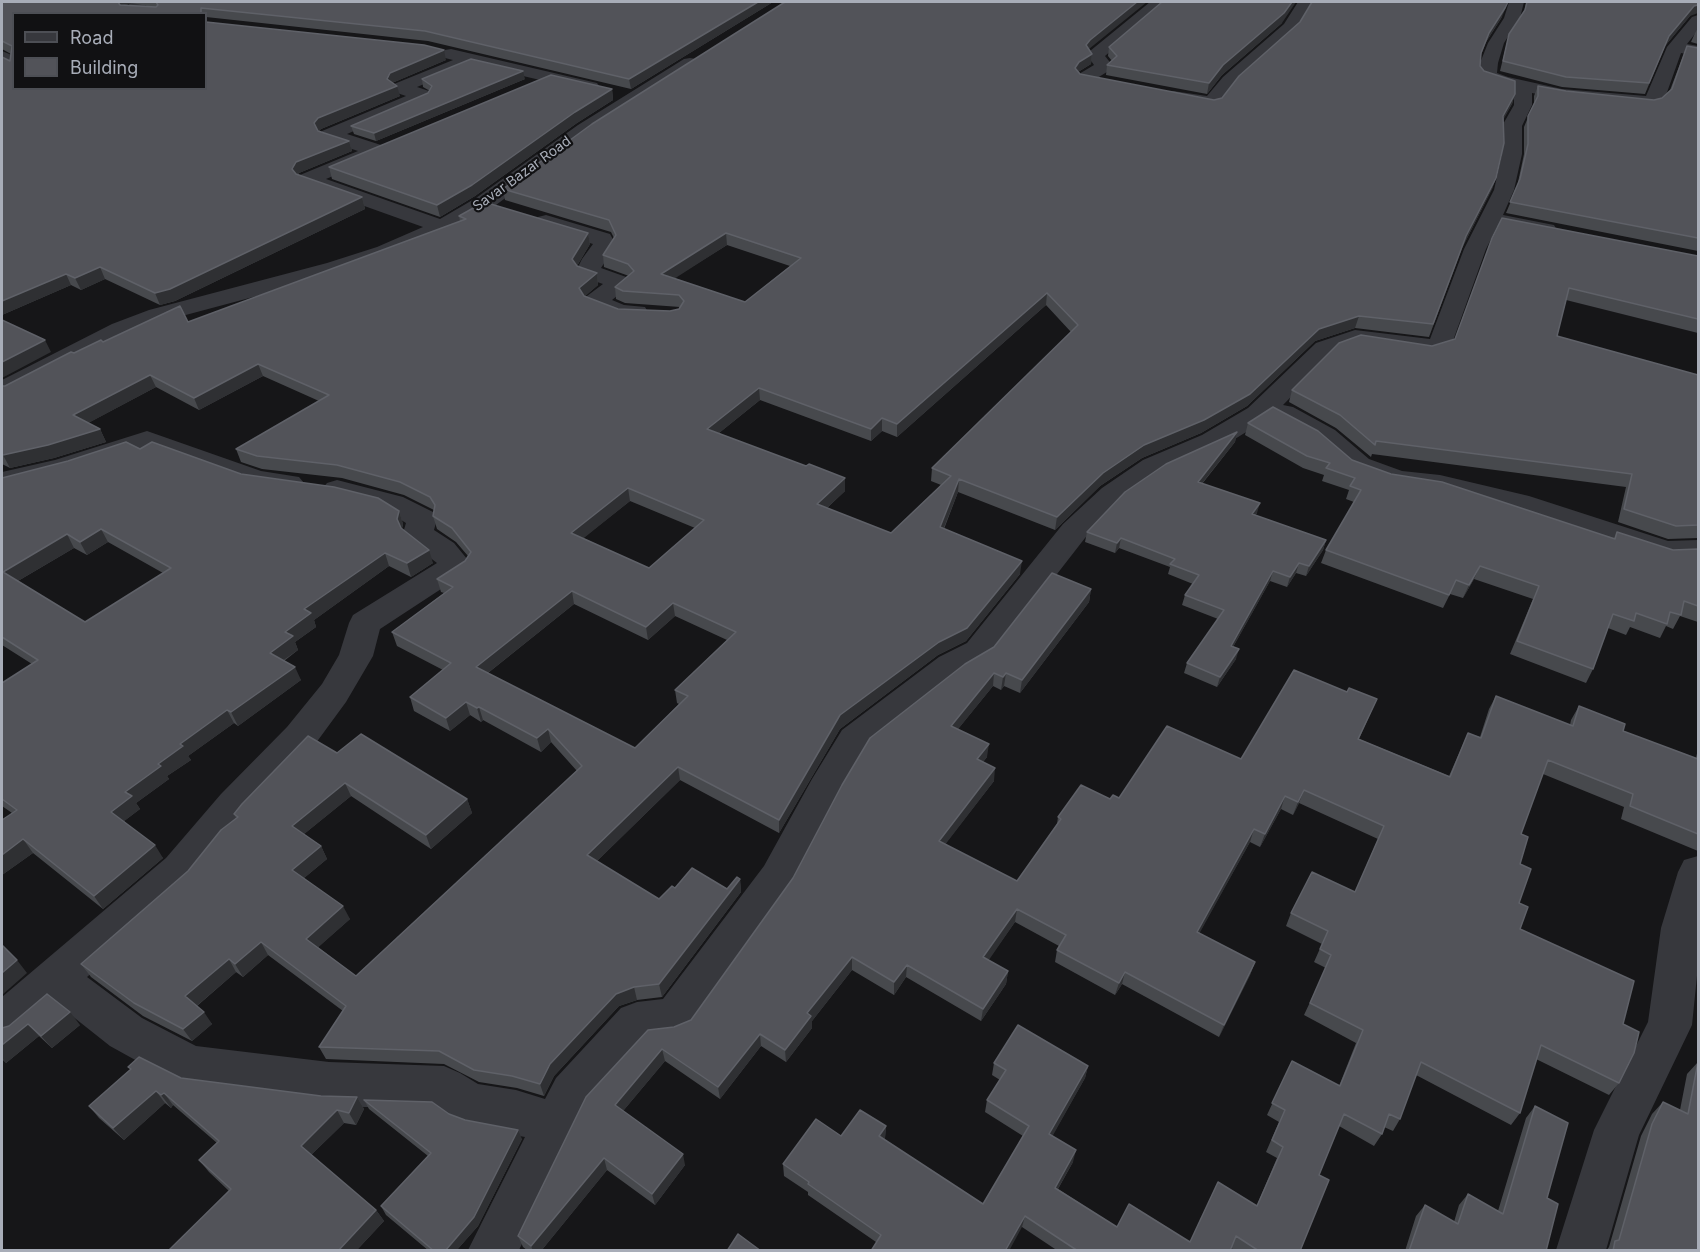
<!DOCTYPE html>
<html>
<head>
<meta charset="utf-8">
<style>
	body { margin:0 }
	#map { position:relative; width:1700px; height:1252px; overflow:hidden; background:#161618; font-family:Inter,sans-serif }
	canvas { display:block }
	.frame { position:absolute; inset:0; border:3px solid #a8adb8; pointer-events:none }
	.legend { position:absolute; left:12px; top:12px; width:195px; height:78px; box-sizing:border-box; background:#111113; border:2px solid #4d4f55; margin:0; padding:8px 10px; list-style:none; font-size:18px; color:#a8adb8 }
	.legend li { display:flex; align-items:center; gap:12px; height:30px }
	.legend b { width:30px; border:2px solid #4d4f55 }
</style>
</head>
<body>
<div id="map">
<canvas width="1700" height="1252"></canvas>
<div class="frame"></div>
<ul class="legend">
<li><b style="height:8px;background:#37383d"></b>Road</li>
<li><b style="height:16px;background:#525359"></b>Building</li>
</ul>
</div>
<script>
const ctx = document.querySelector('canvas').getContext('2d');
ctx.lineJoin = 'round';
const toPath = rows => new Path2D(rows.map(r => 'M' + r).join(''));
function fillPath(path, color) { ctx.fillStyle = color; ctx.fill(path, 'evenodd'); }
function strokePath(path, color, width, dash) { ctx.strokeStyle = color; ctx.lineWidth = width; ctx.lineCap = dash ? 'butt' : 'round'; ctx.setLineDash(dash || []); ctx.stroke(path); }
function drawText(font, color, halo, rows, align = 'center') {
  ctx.font = font + ' Inter,sans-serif'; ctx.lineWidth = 4.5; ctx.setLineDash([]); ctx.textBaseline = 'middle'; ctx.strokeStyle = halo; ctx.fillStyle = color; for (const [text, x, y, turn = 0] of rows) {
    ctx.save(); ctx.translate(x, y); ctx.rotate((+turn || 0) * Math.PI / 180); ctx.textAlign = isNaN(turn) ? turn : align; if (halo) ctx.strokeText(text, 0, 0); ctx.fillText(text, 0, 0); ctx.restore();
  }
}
const minor = toPath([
	[132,2,149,2,136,14,118,14,132,2],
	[1150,2,1167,2,1105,56,1113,66,1110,70,1091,82,1079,82,1076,78,1079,74,1094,65,1087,55,1090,51,1150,2],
	[1298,2,1313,2,1296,30,1235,85,1219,106,1212,108,1167,100,1164,96,1167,92,1173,91,1207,96,1223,77,1284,24,1298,2],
	[1509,2,1524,2,1520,18,1504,43,1498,63,1497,73,1508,77,1562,89,1646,96,1667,47,1692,17,1698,15,1698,30,1687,44,1698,46,1698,56,1681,53,1665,98,1657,106,1650,108,1562,99,1532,93,1532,105,1522,126,1522,154,1514,190,1503,215,1554,225,1557,230,1554,235,1546,237,1497,227,1486,249,1450,349,1428,356,1357,345,1334,353,1283,405,1293,407,1335,430,1369,459,1402,471,1440,475,1529,496,1668,541,1698,540,1698,560,1666,561,1511,509,1440,493,1387,485,1349,471,1315,442,1272,416,1222,447,1163,472,1122,500,1085,538,991,659,963,675,868,750,840,797,792,890,691,1031,675,1037,649,1040,588,1108,519,1250,468,1250,525,1137,470,1127,454,1121,437,1109,329,1106,191,1088,175,1082,110,1046,57,1004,18,1037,2,1043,2,997,166,858,221,794,287,727,322,684,339,655,349,623,353,615,437,563,407,540,403,533,406,523,383,509,327,495,322,489,327,483,337,480,403,497,433,512,437,519,434,530,454,543,472,565,467,572,380,629,373,656,346,702,313,747,247,816,194,882,87,977,142,1018,196,1046,329,1062,444,1066,460,1073,478,1084,516,1090,545,1099,556,1078,621,1008,637,1002,663,999,764,866,812,779,842,730,939,657,967,643,1063,524,1102,488,1143,460,1202,435,1248,408,1316,343,1355,330,1430,339,1464,249,1494,190,1502,154,1502,126,1514,105,1514,89,1482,80,1479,76,1480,63,1488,43,1504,18,1509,2],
	[451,49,597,83,600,87,597,91,591,92,472,64,417,87,429,91,432,95,429,99,347,134,384,146,387,150,384,154,326,179,440,219,476,198,578,125,684,59,690,58,696,59,699,63,592,133,492,208,450,232,393,257,343,273,167,320,130,334,11,396,2,398,2,380,112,324,149,310,327,263,377,247,423,227,300,183,297,179,300,175,358,151,322,139,319,135,322,131,406,96,394,92,391,88,394,84,453,60,445,58,442,54,445,50,451,49],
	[2,51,14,56,14,69,2,63,2,51],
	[546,215,610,234,616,245,601,268,629,278,633,283,612,300,624,305,645,307,648,312,645,317,620,319,587,306,583,301,587,296,603,284,580,276,576,271,582,259,593,244,538,227,535,222,538,217,546,215],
	[147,431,261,471,299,477,304,483,299,489,289,492,256,488,146,448,74,472,2,490,2,472,55,460,147,431],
	[1698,856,1698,966,1692,1025,1639,1135,1606,1250,1556,1250,1594,1130,1648,1022,1661,928,1678,872,1684,860,1698,856]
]);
const wall = toPath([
	[2,2,773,2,631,89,428,41,206,17,206,14,14,14,446,60,392,83,400,96,321,129,319,131,349,141,352,151,299,173,298,175,362,197,365,209,175,301,160,305,105,279,81,290,71,285,2,315,2,57,10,61,11,54,2,49],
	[132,3,147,6,125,5],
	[1525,2,1698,2,1690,16,1665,46,1645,94,1562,87,1500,71,1509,34,1524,12,1526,3],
	[1502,17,1486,42,1481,55,1480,66,1484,71,1515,94,1512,104,1503,119,1496,178,1492,189,1462,248,1429,337,1355,328,1315,341,1247,406,1201,433,1142,458,1100,486,1055,530,958,492,944,529,1020,574,966,641,938,655,840,729,779,833,680,780,597,861,659,899,675,888,727,889,740,879,741,892,662,997,637,1000,619,1006,554,1076,544,1096,517,1088,479,1082,444,1064,326,1059,319,1047,343,1011,268,955,243,977,236,972,197,1006,212,1024,192,1041,143,1016,91,977,81,964,188,871,236,818,234,814,337,753,467,799,472,813,431,849,351,796,304,834,321,846,327,859,304,878,350,919,318,947,356,976,577,771,551,742,541,752,483,720,481,722,470,715,450,731,414,711,410,697,443,670,397,646,392,632,444,593,441,592,437,579,465,561,468,556,456,542,437,529,433,516,434,510,404,495,342,478,262,469,241,462,236,449,319,401,263,376,199,410,156,387,88,423,100,429,106,442,54,458,10,468,2,464,2,386,5,386,74,353,103,342,188,322,460,221,459,216,588,233,590,244,577,266,597,273,598,285,585,296,618,309,670,311,679,309,680,307,625,303,616,299,615,287,629,276,604,267,603,255,614,238,611,232,505,200,503,189,1089,49,1092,54,1091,64,1078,72,1080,74,1214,100],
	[727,245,790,266,745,302,674,278],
	[1046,305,1071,332,932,468,931,481,941,485,891,533,827,508,845,491,719,433,760,400,871,441,882,431,897,437],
	[630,501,695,528,649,568,583,538],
	[574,604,648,640,675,616,727,640,675,690,677,703,679,704,635,748,488,673],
	[1282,23,1222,75,1207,94,1106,75,1107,65,1112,61,1108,56,1109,47],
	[1698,28,1698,44,1691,42,1695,33],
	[1687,46,1698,48,1698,252,1698,251,1506,213,1517,187,1524,154,1524,127,1534,103,1534,96,1538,86,1566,91,1654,100,1662,98,1670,90],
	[422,79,525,79,376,141,354,134,351,126,428,93,430,91,423,87],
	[612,89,613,100,577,123,475,196,440,217,332,179,329,167],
	[1492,238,1698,256,1698,333,1566,300,1557,336,1698,375,1698,538,1668,539,1618,522,1626,487,1372,454,1371,457,1336,428,1289,402,1292,390,1455,339],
	[1248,423,1391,474,1614,538,1617,532,1673,550,1698,549,1698,622,1680,616,1673,629,1666,626,1660,638,1630,627,1626,635,1608,628,1593,669,1586,683,1510,654,1533,599,1474,579,1463,598,1450,594,1443,608,1321,563,1326,550,1354,502,1346,499,1349,490,1322,481,1324,475,1303,468,1245,435],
	[1237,432,1235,442,1202,484,1257,513,1255,516,1326,540,1323,550,1306,576,1296,573,1287,587,1270,581,1233,647,1236,659,1217,687,1184,673,1187,663,1218,619,1182,605,1185,595,1193,584,1168,574,1170,567,1119,548,1115,553,1085,542,1087,532],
	[140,449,241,474,399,511,403,524,402,529,433,563,411,577,389,566,314,620,316,627,295,642,298,650,284,661,301,680,238,726,234,723,188,756,191,760,167,776,169,779,136,803,140,809,124,821,163,858,103,909,33,853,2,875,12,813,2,806,2,683,32,664,2,645,2,478],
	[108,542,163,573,85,622,18,581,74,548,87,555],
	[1091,589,1089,602,1020,693,1004,686,1001,690,993,686,958,729,987,757,983,762,994,781,945,844,1017,881,1057,824,1058,817,1110,799,1119,798,1241,759,1347,692,1377,699,1359,739,1449,776,1468,733,1480,737,1489,709,1496,696,1570,725,1571,720,1579,706,1623,731,1696,758,1698,749,1698,851,1621,819,1624,807,1543,774,1521,834,1519,903,1520,929,1623,1024,1619,1083,1609,1095,1536,1059,1520,1113,1511,1125,1416,1075,1400,1119,1393,1131,1384,1127,1382,1134,1374,1146,1339,1126,1319,1175,1300,1251,1236,1251,1231,1248,1230,1251,1058,1251,1022,1227,876,1242,808,1195,808,1192,784,1176,783,1164,841,1136,886,1126,885,1138,884,1140,983,1204,1023,1136,985,1112,987,1100,1000,1080,992,1075,994,1063,1088,1066,1085,1078,1052,1136,1073,1162,1058,1189,1117,1227,1190,1242,1257,1205,1277,1158,1266,1152,1279,1122,1267,1115,1292,1061,1339,1086,1356,1043,1304,1015,1326,968,1314,962,1322,944,1286,926,1291,913,1355,892,1378,839,1299,803,1293,815,1281,809,1260,847,1250,842,1199,933,1255,962,1250,975,1219,1037,1122,984,1115,995,1055,962,1057,950,1059,946,1015,922,988,960,1008,971,1006,984,981,1021,906,977,894,995,852,970,812,1021,812,1028,786,1062,761,1046,720,1099,665,1061,623,1111,685,1165,655,1205,607,1170,541,1251,528,1251,523,1247,518,1236,674,1027,691,1020,994,647],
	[80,1025,52,1048,39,1036,6,1063,2,1059,2,1028,9,1026],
	[1698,1062,1698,1251,1606,1251,1609,1247,1641,1136,1652,1114,1663,1102,1680,1110,1687,1074],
	[128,1067,181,1078,321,1096,357,1097,364,1109,356,1125,344,1123,311,1155,376,1210,384,1221,356,1251,168,1251,229,1191,209,1172,199,1160,217,1143,173,1105,171,1108,165,1103,124,1140,99,1118,89,1106,131,1069],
	[364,1100,449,1114,522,1139,478,1226,456,1251,429,1251,386,1215,381,1206,428,1156,369,1109],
	[1535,1106,1547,1198,1546,1251,1405,1251,1416,1216,1425,1205,1454,1222,1459,1205,1468,1194,1498,1211,1526,1118]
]);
const shadedWall = toPath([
	[118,2,131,2,132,3,123,6,121,11],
	[758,2,773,2,631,89,629,79],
	[1137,2,1147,2,1089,49,1086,45,1090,40],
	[1292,2,1296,2,1282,23,1222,75,1207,94,1209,83,1223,65],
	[1508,2,1502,17,1486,42,1478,63,1489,33],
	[1698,5,1698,13,1690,16,1665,46,1645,94,1669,36,1694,6],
	[444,50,446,60,392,83,397,86,400,96,321,129,317,134,314,123,318,118,387,79,390,73],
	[1092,54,1091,64,1078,72,1075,68,1079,62],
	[523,71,525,79,376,141,374,133],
	[612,89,613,100,577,123,475,196,440,217,437,205,575,112],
	[1515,94,1512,104,1500,126,1503,116],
	[349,141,352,151,299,173,295,180,292,169,296,162],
	[1496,178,1492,189,1462,248,1429,337,1466,236],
	[362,197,365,209,175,301,160,305,155,293],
	[588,233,590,244,574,271,572,259],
	[726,233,727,245,663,286,661,274],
	[100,267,105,279,81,290,75,278],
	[597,273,598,285,581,300,579,288],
	[66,274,71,285,2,315,2,301],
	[1047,293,1046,305,897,437,897,424],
	[1359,316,1355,328,1315,341,1247,406,1201,433,1142,458,1100,486,1055,530,1057,517,1103,473,1319,329],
	[45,340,51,352,2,378,2,362],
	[258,364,263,376,199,410,194,398],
	[150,375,156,387,79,428,73,415],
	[759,388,760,400,709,441,707,429],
	[882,418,882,431,871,441,871,429],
	[100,429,106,442,54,458,10,468,3,455],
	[1237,432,1235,442,1195,492,1198,482],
	[845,478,845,491,817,517,817,504],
	[959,479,958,492,939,540,940,527],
	[628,488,630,501,574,546,571,533],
	[1260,503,1257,513,1249,524,1252,514],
	[399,511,403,524,401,532,397,519],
	[101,529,108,542,87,555,80,542],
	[67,534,74,548,11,585,3,572],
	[1121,538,1119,548,1115,553,1117,543],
	[1326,540,1323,550,1306,576,1309,566],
	[429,550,433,563,411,577,407,563],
	[385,553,389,566,314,620,316,627,295,642,298,650,275,666,270,653,304,609],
	[1022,561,1020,574,966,641,938,655,840,729,779,833,779,820,840,715],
	[1299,563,1296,573,1287,587,1290,577],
	[1480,566,1474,579,1463,598,1469,585],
	[1273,571,1270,581,1228,656,1231,646],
	[1091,589,1089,602,1020,693,1022,680],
	[572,591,574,604,479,680,476,667],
	[673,603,675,616,648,640,646,627],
	[1239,649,1236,659,1217,687,1220,677],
	[295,667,301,680,238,726,231,712],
	[994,673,993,686,950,739,951,726],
	[1006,673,1004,686,1001,690,1003,677],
	[466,702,470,715,450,731,446,718],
	[479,707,483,720,481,722,477,708],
	[227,710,234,723,188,756,191,760,167,776,169,779,136,803,140,809,119,825,111,812,125,792,158,764,180,744],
	[548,729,551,742,541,752,537,738],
	[989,744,987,757,975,772,977,759],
	[678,767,680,780,590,868,587,855],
	[995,768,994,781,938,854,939,841],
	[345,783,351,796,298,839,292,826],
	[1304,790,1299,803,1293,815,1298,802],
	[1285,796,1281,809,1260,847,1265,834],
	[467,799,472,813,431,849,426,835],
	[1254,829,1250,842,1193,945,1197,932],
	[23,839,33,853,2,875,2,855],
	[155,845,163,858,103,909,94,896],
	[321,846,327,859,298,883,292,870],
	[740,879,741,892,662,997,659,984],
	[343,906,350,919,313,952,306,939],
	[1017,909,1015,922,982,970,983,957],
	[261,942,268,955,243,977,235,964],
	[852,957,852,970,812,1021,812,1028,786,1062,785,1050,807,1013],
	[229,959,236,972,193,1009,185,996],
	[17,960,27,973,2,995,2,973],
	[1255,962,1250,975,1219,1037,1224,1025],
	[907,965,906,977,894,995,894,982],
	[1008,971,1006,984,981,1021,983,1009],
	[1125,972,1122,984,1115,995,1119,983],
	[634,987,637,1000,619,1006,554,1076,544,1096,540,1084,550,1064,616,994],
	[70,1012,80,1025,52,1048,41,1036],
	[204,1012,212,1024,192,1041,183,1029],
	[28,1024,39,1036,6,1063,2,1058,2,1045],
	[760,1034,761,1046,720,1099,718,1087],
	[662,1049,665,1061,618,1117,615,1105],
	[1088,1066,1085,1078,1047,1146,1049,1134],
	[156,1091,165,1103,124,1140,113,1128],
	[164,1093,173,1105,171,1108,161,1095],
	[357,1097,364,1109,356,1125,349,1113],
	[337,1110,344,1123,308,1158,301,1146],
	[886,1126,885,1138,878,1148,879,1136],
	[518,1130,522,1139,478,1226,456,1251,445,1251],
	[1076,1150,1073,1162,1052,1199,1055,1188],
	[683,1154,685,1165,655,1205,652,1194],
	[604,1158,607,1170,541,1251,533,1251,531,1246],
	[376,1210,384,1221,356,1251,338,1251],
	[1025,1216,1022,1227,1009,1251,1005,1251]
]);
const building = toPath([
	[2,2,118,2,120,5,156,7,158,5,156,2,758,2,629,79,425,31,201,8,201,14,14,14,14,88,206,88,206,22,424,45,444,50,390,73,387,79,397,86,318,118,314,123,318,131,349,141,296,162,292,169,296,174,362,197,170,289,155,293,100,267,75,278,66,274,2,301,2,57,10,61,12,46,2,41,2,2],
	[785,2,1137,2,1090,40,1086,45,1092,54,1079,62,1075,68,1080,74,1214,100,1222,98,1239,76,1300,22,1312,2,1508,2,1505,8,1489,33,1481,53,1480,66,1484,71,1515,81,1515,94,1503,116,1504,143,1496,178,1466,236,1433,324,1359,316,1319,329,1250,394,1204,420,1144,445,1103,473,1057,517,959,479,940,527,1022,561,967,628,939,642,840,715,779,820,678,767,587,855,659,899,672,886,675,888,692,868,727,889,737,877,740,879,659,984,634,987,616,994,550,1064,540,1084,512,1076,474,1070,439,1051,319,1047,346,1006,261,942,235,964,229,959,185,996,204,1012,183,1029,134,1003,81,964,188,871,221,830,238,817,234,814,242,804,308,736,337,753,361,734,467,799,426,835,345,783,292,826,321,846,292,870,343,906,306,939,356,976,582,766,548,729,537,738,479,707,477,708,466,702,446,718,410,697,451,663,392,632,453,587,437,579,465,561,471,552,452,528,433,516,435,505,430,497,400,482,337,465,257,456,236,449,329,395,258,364,194,398,150,375,73,415,100,429,48,445,3,455,2,454,2,386,5,386,71,352,74,353,101,340,103,342,180,306,188,322,466,219,459,216,484,202,588,233,572,259,577,266,597,273,579,288,584,296,618,309,670,311,679,309,684,301,679,295,623,291,615,287,634,271,628,264,603,255,616,235,609,220,503,189,592,124,785,2],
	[726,233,801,258,745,302,661,274,726,233],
	[1047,293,1078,325,932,468,951,476,891,533,817,504,845,478,809,464,806,466,707,429,759,388,871,429,882,418,897,424,1047,293],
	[628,488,704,520,649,568,571,533,628,488],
	[572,591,646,627,673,603,736,632,675,690,688,696,635,748,476,667,572,591],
	[1162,2,1292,2,1284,13,1223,65,1209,83,1107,65,1117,56,1109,47,1162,2],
	[1527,2,1698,2,1698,5,1694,6,1669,36,1649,83,1566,77,1503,61,1509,34,1525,10,1527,2],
	[1687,46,1698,48,1698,238,1510,202,1520,179,1528,144,1528,116,1538,96,1538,86,1566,91,1654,100,1662,98,1672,89,1687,46],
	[471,59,523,71,374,133,351,126,428,93,432,86,422,79,471,59],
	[551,75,612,89,575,112,472,185,437,205,329,167,551,75],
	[1502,218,1698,256,1698,319,1569,288,1557,336,1698,375,1698,525,1676,526,1624,509,1632,474,1376,441,1375,445,1340,415,1292,390,1339,343,1361,335,1432,346,1455,339,1492,238,1502,218],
	[2,320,45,340,2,362,2,320],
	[1273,407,1318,431,1352,460,1391,474,1442,482,1615,539,1617,532,1673,550,1698,549,1698,606,1684,601,1681,615,1670,612,1667,624,1636,613,1634,621,1613,614,1593,669,1517,641,1539,586,1480,566,1469,585,1456,580,1449,595,1326,550,1361,490,1350,486,1355,478,1326,468,1330,463,1307,456,1248,423,1273,407],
	[1237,432,1198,482,1260,503,1252,514,1326,540,1309,566,1299,563,1290,577,1273,571,1231,646,1239,649,1220,677,1187,663,1224,610,1185,595,1199,575,1170,564,1175,559,1121,538,1117,543,1087,532,1125,492,1166,464,1237,432],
	[126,442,140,449,152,442,241,474,334,487,378,498,399,511,397,519,401,528,429,550,407,563,385,553,304,609,311,613,285,632,293,636,270,653,295,667,231,712,227,710,180,744,183,746,158,764,161,766,125,792,132,796,111,812,155,845,94,896,23,839,2,855,2,820,17,810,2,799,2,683,38,660,2,637,2,478,68,461,126,442],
	[101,529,171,568,85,622,3,572,67,534,80,542,101,529],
	[1052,573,1091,589,1022,680,1006,673,1003,677,994,673,951,726,989,744,977,759,995,768,939,841,1017,881,1061,819,1058,817,1081,785,1110,799,1113,795,1119,798,1167,726,1241,759,1294,670,1347,692,1349,688,1377,699,1358,739,1450,777,1468,733,1481,738,1496,696,1573,726,1579,706,1625,724,1623,731,1698,759,1698,834,1630,806,1633,794,1548,760,1521,834,1528,837,1520,864,1531,869,1519,903,1528,907,1520,929,1634,981,1623,1024,1639,1032,1634,1053,1619,1083,1541,1045,1520,1113,1421,1062,1400,1119,1389,1114,1382,1134,1344,1114,1319,1175,1329,1180,1300,1251,1259,1251,1236,1236,1230,1251,1078,1251,1025,1216,1005,1251,871,1251,881,1235,808,1184,809,1182,783,1164,816,1119,841,1136,860,1110,886,1126,879,1136,983,1204,1029,1126,987,1100,1006,1070,994,1063,1018,1025,1088,1066,1049,1134,1076,1150,1055,1188,1117,1227,1129,1204,1190,1242,1218,1182,1257,1206,1283,1147,1272,1140,1285,1110,1272,1103,1292,1061,1340,1086,1363,1030,1310,1003,1331,955,1320,949,1328,931,1291,913,1312,872,1355,892,1384,826,1304,790,1298,802,1285,796,1265,834,1254,829,1197,932,1255,962,1224,1025,1125,972,1119,983,1057,950,1066,935,1017,909,983,957,1008,971,983,1009,907,965,894,982,852,957,807,1013,811,1016,785,1050,760,1034,718,1087,662,1049,615,1105,683,1154,652,1194,604,1158,531,1246,518,1236,586,1097,648,1030,674,1027,691,1020,793,878,842,785,870,738,965,664,994,647,1052,573],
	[2,945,17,960,2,973,2,945],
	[47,994,70,1012,41,1036,28,1024,2,1045,2,1028,9,1026,47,994],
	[139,1057,181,1078,321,1096,357,1097,349,1113,337,1110,301,1146,376,1210,338,1251,168,1251,231,1189,199,1160,219,1141,164,1093,161,1095,156,1091,113,1128,89,1106,131,1069,128,1067,139,1057],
	[1698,1062,1698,1251,1613,1251,1615,1241,1619,1240,1652,1124,1663,1102,1688,1114,1698,1062],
	[364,1100,432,1102,449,1114,465,1120,518,1130,474,1217,445,1251,434,1251,381,1206,431,1153,364,1100],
	[1535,1106,1568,1123,1547,1198,1558,1204,1546,1251,1409,1251,1425,1205,1458,1224,1468,1194,1503,1214,1535,1106],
	[738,1234,761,1251,727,1251,738,1234]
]);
const farStreetnames = [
	["Savar Bazar Road",522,174,-36]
];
fillPath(minor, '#37383d');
fillPath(wall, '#47494d');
fillPath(shadedWall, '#2f3033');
fillPath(building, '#525359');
strokePath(building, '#5f6168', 1.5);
drawText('14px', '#a8adb8', '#111113', farStreetnames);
</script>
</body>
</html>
